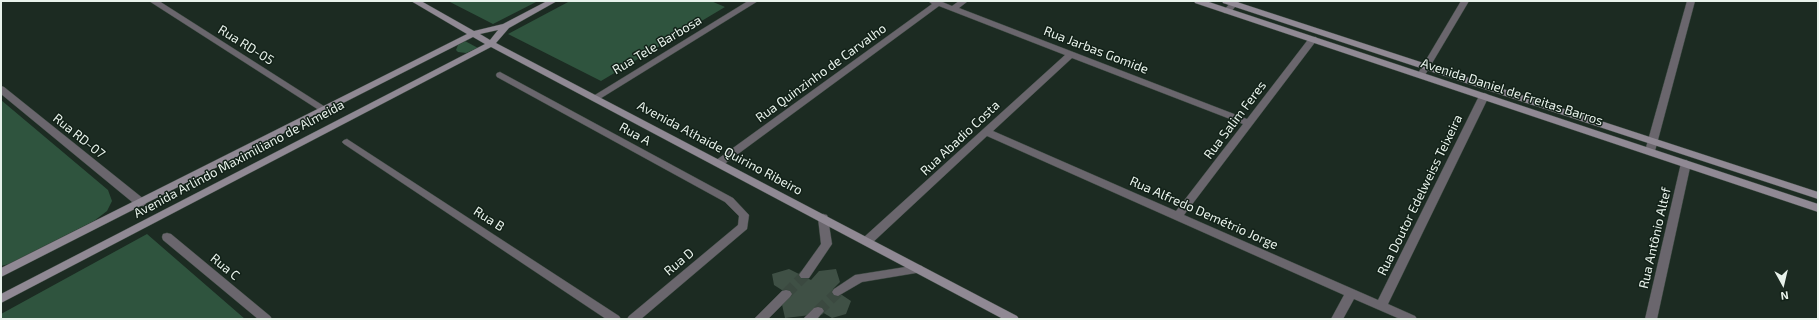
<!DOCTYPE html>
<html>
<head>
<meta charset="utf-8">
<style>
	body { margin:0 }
	#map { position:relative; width:1819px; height:320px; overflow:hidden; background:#1c2b22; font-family:"Exo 2",sans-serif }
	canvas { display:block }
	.frame { position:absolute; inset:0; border:2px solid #e8f2eb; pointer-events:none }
	.north { position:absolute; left:1763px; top:264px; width:40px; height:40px; -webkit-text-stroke:3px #122118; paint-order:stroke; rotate:172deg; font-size:11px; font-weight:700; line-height:16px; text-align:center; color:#e8f2eb }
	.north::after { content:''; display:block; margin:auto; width:14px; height:18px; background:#e8f2eb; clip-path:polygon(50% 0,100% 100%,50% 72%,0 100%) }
</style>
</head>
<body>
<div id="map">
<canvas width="1819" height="320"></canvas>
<div class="frame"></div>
<div class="north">N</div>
</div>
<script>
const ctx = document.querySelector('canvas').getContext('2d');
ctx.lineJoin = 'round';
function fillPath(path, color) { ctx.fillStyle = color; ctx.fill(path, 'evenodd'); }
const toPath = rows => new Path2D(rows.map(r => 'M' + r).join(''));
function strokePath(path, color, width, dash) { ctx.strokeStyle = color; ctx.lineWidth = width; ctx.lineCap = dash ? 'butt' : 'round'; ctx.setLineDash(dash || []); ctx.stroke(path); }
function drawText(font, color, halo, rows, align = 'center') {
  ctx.font = font + ' "Exo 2",sans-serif'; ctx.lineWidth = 3; ctx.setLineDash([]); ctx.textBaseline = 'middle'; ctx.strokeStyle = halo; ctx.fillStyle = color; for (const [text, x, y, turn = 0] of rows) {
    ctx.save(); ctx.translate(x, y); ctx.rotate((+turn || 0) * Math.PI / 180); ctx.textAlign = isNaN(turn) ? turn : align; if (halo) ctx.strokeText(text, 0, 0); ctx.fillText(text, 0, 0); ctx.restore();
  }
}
const green = toPath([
	[448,1,538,1,493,24],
	[570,1,711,1,725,7,601,81,508,34],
	[465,41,478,48,466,53,458,52,456,50,458,45],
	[1,100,108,190,112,201,107,211,94,221,9,264,1,266],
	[147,234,245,319,1,319,1,314]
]);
const building = toPath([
	[789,269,811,280,819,271,836,269,840,282,833,289,851,301,846,314,832,318,817,309,811,315,785,318,781,300,788,294,774,285,772,274]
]);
const streetTunnel = toPath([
	[786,294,805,275],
	[818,311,838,292]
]);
const street = toPath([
	[149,1,159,1,330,110,325,113,322,112,149,1],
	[748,1,758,1,598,100,595,101,590,98,748,1],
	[928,1,940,1,952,6,959,1,968,1,959,8,1247,119,1310,37,1316,37,1317,39,1316,41,1184,215,1378,300,1479,96,1484,93,1487,94,1489,96,1388,304,1415,316,1417,319,1400,319,1354,299,1343,319,1331,319,1344,295,987,136,871,244,863,244,862,241,863,238,1065,55,939,6,723,165,715,165,714,163,715,161,932,4,928,1],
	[1072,58,1243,124,1176,211,993,131,1072,58],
	[1232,1,1240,1,1230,13,1224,13,1223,11,1232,1],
	[1461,1,1469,1,1425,75,1421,78,1418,77,1417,75,1461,1],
	[1687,1,1695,1,1655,151,1650,154,1645,151,1687,1],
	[500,72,733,198,749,215,747,229,641,319,627,319,629,316,738,225,739,216,725,202,497,77,496,75,497,73,500,72],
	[1,86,4,87,145,200,146,203,145,206,137,206,1,94,1,86],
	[347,139,619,316,621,319,606,319,344,144,342,142,344,140,347,139],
	[1686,160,1691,163,1657,319,1645,319,1681,163,1686,160],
	[823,214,827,215,828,218,832,244,809,278,801,278,799,275,801,272,821,244,818,218,819,215,823,214],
	[167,233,171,234,270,316,272,319,258,319,163,240,162,237,163,234,167,233],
	[918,265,922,266,924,269,922,272,862,282,838,296,834,295,832,292,834,289,855,275,918,265],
	[786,290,790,291,792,294,790,297,768,319,754,319,782,291,786,290],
	[818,307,822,308,824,311,817,319,803,319,814,308,818,307]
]);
const secondary = toPath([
	[411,1,421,1,474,31,503,24,547,1,557,1,509,28,496,43,1017,316,1019,319,1003,319,491,47,1,303,1,294,485,44,473,37,1,277,1,268,467,34,411,1],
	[498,30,490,40,480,34,498,30],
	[1194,1,1206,1,1818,204,1818,212,1195,3,1194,1],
	[1222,1,1234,1,1818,192,1818,199,1223,3,1222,1]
]);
const streetNames = [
	["Rua RD-05",246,45,32],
	["Rua Tele Barbosa",657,45,-31],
	["Rua Jarbas Gomide",1096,50,21],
	["Rua Quinzinho de Carvalho",821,73,-36],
	["Avenida Daniel de Freitas Barros",1512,92,18],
	["Rua Salim Feres",1235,120,-53],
	["Rua A",635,134,29],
	["Rua RD-07",79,136,39],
	["Rua Abadio Costa",960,138,-43],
	["Avenida Athaide Quirino Ribeiro",720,148,28],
	["Avenida Arlindo Maximiliano de Almeida",239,159,-28],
	["Rua Doutor Edelweiss Teixeira",1420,195,-64],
	["Rua Alfredo Demétrio Jorge",1204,213,24],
	["Rua B",489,219,33],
	["Rua Antônio Altef",1655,238,-77],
	["Rua D",679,262,-40],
	["Rua C",225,267,40]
];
fillPath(green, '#2f543e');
fillPath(building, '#3f5045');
strokePath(streetTunnel, '#3b4940', 11, [11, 5.5]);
strokePath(street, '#39473e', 1);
strokePath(secondary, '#39473e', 1);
fillPath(street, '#6a666d');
fillPath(secondary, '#908994');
drawText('13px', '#e8f2eb', '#122118', streetNames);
</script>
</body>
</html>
